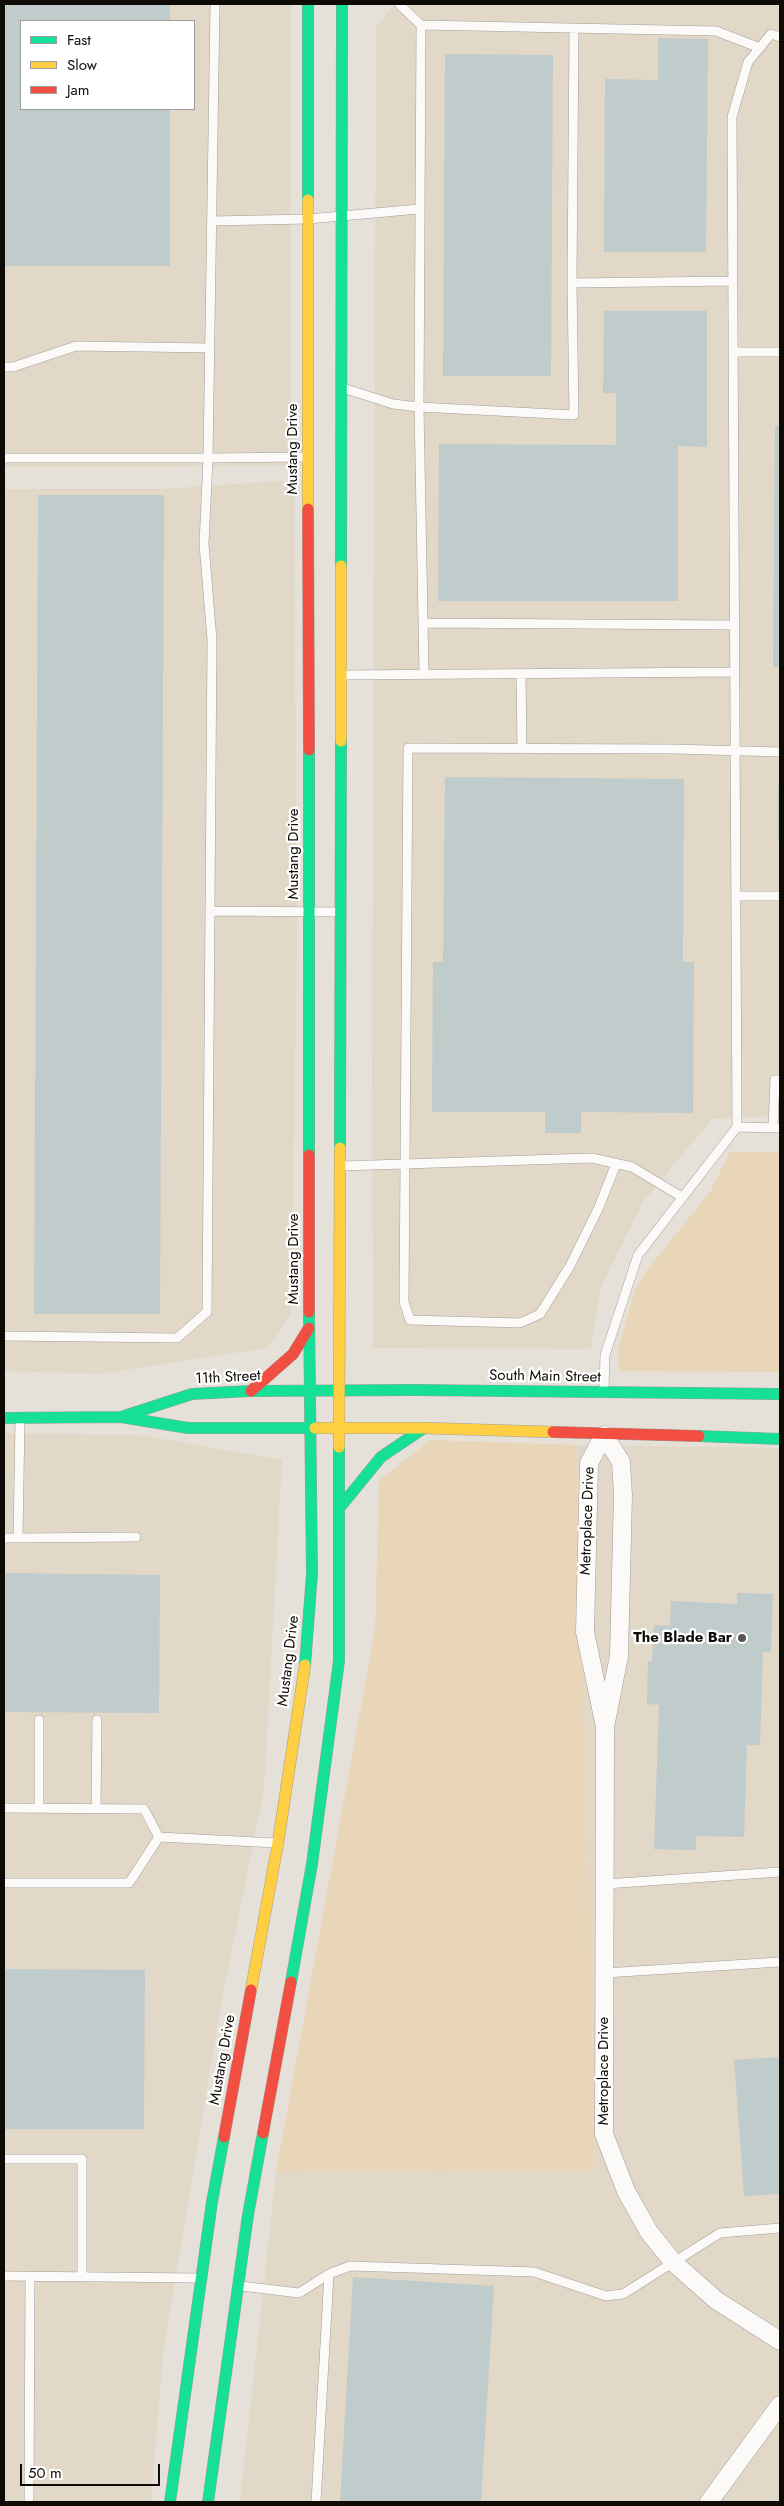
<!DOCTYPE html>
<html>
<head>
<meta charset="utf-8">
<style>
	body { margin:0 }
	#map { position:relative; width:784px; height:2506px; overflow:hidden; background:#e6e1d8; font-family:Jost,sans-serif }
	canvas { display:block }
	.frame { position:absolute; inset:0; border:5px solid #0e0b06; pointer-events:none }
	.legend { position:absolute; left:20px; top:20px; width:175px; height:90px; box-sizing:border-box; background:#fff; border:1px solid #9f9d9b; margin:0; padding:6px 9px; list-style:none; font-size:15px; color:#0e0b06 }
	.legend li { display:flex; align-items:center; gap:10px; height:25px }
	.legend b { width:25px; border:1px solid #9f9d9b }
	.scale { position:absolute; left:20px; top:2464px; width:140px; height:22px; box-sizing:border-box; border:2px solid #0e0b06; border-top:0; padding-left:6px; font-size:15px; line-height:18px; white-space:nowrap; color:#0e0b06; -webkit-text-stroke:4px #fff; paint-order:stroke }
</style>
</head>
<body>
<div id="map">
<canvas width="784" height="2506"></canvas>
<div class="frame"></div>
<ul class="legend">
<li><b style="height:6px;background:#16e098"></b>Fast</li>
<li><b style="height:6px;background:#ffcf43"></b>Slow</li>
<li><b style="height:6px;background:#f24e42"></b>Jam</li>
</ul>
<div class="scale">50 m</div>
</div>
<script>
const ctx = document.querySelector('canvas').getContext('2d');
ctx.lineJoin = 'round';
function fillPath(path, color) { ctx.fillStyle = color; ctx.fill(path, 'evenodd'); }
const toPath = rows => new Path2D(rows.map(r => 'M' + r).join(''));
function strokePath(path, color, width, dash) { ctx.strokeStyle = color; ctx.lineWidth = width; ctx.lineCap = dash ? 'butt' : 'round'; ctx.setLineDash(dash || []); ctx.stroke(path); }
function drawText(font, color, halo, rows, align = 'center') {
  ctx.font = font + ' Jost,sans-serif'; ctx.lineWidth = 4.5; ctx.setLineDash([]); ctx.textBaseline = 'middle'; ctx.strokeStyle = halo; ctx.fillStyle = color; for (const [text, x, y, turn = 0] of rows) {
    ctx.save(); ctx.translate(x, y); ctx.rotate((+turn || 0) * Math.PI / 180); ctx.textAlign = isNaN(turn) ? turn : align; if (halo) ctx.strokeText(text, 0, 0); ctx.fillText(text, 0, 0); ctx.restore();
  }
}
const built = toPath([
	[4,4,291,4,290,466,4,467],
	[21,21,194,21,194,109,21,109],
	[395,4,780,4,780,1116,712,1119,643,1202,601,1287,591,1349,373,1348,372,1074,376,26],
	[294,480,297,950,291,1313,267,1348,99,1374,4,1371,4,489,161,489],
	[4,1433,140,1435,282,1460,264,1789,220,2010,164,2345,151,2502,4,2502],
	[576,1445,780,1448,780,2502,240,2502,276,2172,595,2170,590,1910]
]);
const green = toPath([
	[730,1152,780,1152,780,1372,619,1371,618,1349,635,1290,649,1267,710,1192],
	[431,1440,576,1445,590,1910,595,2170,276,2172,375,1629,379,1480]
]);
const building = toPath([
	[4,4,170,4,170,21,21,21,21,109,170,109,170,266,4,266],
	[658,38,708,39,706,252,604,252,605,79,658,80],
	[445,54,553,55,551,376,443,376],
	[604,311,707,311,707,447,678,446,678,601,438,601,439,444,616,445,616,393,603,393],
	[775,426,780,426,780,667,773,667],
	[38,495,164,495,160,1314,34,1314],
	[445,777,684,779,683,962,694,962,693,1113,581,1112,581,1133,545,1133,545,1112,432,1112,433,962,443,962],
	[778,785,780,785,780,843,778,843],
	[4,1573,160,1575,159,1713,4,1712],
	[737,1593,773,1594,771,1652,763,1652,760,1745,747,1745,744,1837,696,1836,696,1850,654,1849,659,1705,647,1704,648,1661,652,1661,654,1625,670,1626,671,1601,737,1604],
	[4,1969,145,1970,144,2129,4,2129],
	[780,2057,780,2194,744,2196,734,2060],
	[353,2277,494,2286,481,2502,340,2502]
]);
const lane = toPath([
	[215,4,208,458,306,457],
	[399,4,421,25,716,31,760,48],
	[421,25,419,407,424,674],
	[212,221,308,219,419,209],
	[572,283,574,29],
	[734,352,780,352],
	[4,367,13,367,76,346,210,348],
	[343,388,393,404,419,407,574,415,572,283,733,281],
	[4,458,208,458,204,544,212,640,207,1312,177,1338,4,1336],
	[425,623,735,625],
	[521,674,522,749],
	[342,675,735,672],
	[736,896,780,896],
	[211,911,339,912],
	[737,1127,780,1128],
	[773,1127,775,1080,780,1080],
	[616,1164,599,1207,570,1266,540,1314,520,1323,410,1320,404,1302,408,748,674,749,780,752],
	[342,1166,592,1158,632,1167,682,1197],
	[604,1389,605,1355,638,1255,737,1127,732,117,748,62,771,34,780,37],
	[20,1421,18,1538,136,1537],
	[4,1538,18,1538],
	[4,1808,144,1809,159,1837,276,1843],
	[39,1808,39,1720],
	[96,1809,97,1720],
	[4,1883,129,1883,159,1837],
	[605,1884,780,1872],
	[605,1973,780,1962],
	[4,2159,82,2159,82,2276],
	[4,2276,199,2278],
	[241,2286,299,2293,329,2274,350,2266,534,2272,606,2296,623,2294,720,2233,780,2228],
	[29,2502,30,2277],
	[316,2502,329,2274]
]);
const street = toPath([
	[605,1727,585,1632,589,1463,604,1435,621,1462,623,1495,619,1656,605,1727,604,2134,626,2191,649,2232,674,2263,716,2300,780,2341],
	[709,2502,780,2405]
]);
const fast = toPath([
	[308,4,308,200],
	[341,566,342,4],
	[309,750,309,1155],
	[340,1148,341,741],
	[124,1416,192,1394,251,1391,415,1390,780,1394],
	[4,1418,121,1417,188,1428,315,1428],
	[699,1436,780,1439],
	[341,1506,381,1457,424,1428],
	[305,1665,312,1574,309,1312],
	[291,1982,312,1864,339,1661,339,1447],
	[170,2502,212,2202,224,2137],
	[208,2502,248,2215,263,2133]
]);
const slow = toPath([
	[308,200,308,509],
	[341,741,341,566],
	[315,1428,424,1428,553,1432],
	[339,1447,340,1148],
	[251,1990,278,1843,305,1665]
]);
const jam = toPath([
	[308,509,309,750],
	[309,1155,309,1312],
	[251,1391,293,1354,309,1328],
	[553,1432,699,1436],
	[263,2133,291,1982],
	[224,2137,251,1990]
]);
const markers = [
	[742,1638,5,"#5a5650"]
];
const streetNames = [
	["Mustang Drive",293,449,-90],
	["Mustang Drive",294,854,-90],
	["Mustang Drive",294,1259,-90],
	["South Main Street",545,1377,1],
	["11th Street",228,1378,-3],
	["Metroplace Drive",588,1521,-88],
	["Mustang Drive",289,1661,-83],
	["Mustang Drive",223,2060,-80],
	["Metroplace Drive",604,2071,-90]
];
const poiNames = [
	["The Blade Bar",732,1638]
];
fillPath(built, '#e2d8c7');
fillPath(green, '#e9d6b8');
fillPath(building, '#c0cbcc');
strokePath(lane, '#a29e97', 10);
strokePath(street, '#a29e97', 19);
strokePath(fast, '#a29e97', 12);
strokePath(slow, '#a29e97', 12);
strokePath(jam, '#a29e97', 12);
strokePath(lane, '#fbfaf9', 9);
strokePath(street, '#fbfaf9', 18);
strokePath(fast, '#16e098', 11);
strokePath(slow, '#ffcf43', 11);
strokePath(jam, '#f24e42', 11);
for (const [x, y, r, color] of markers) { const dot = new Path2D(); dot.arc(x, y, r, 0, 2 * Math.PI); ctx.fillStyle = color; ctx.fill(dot); strokePath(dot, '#fff', 2); }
drawText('15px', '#0e0b06', '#fff', streetNames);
drawText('bold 15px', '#0e0b06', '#fff', poiNames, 'right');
</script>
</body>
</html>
